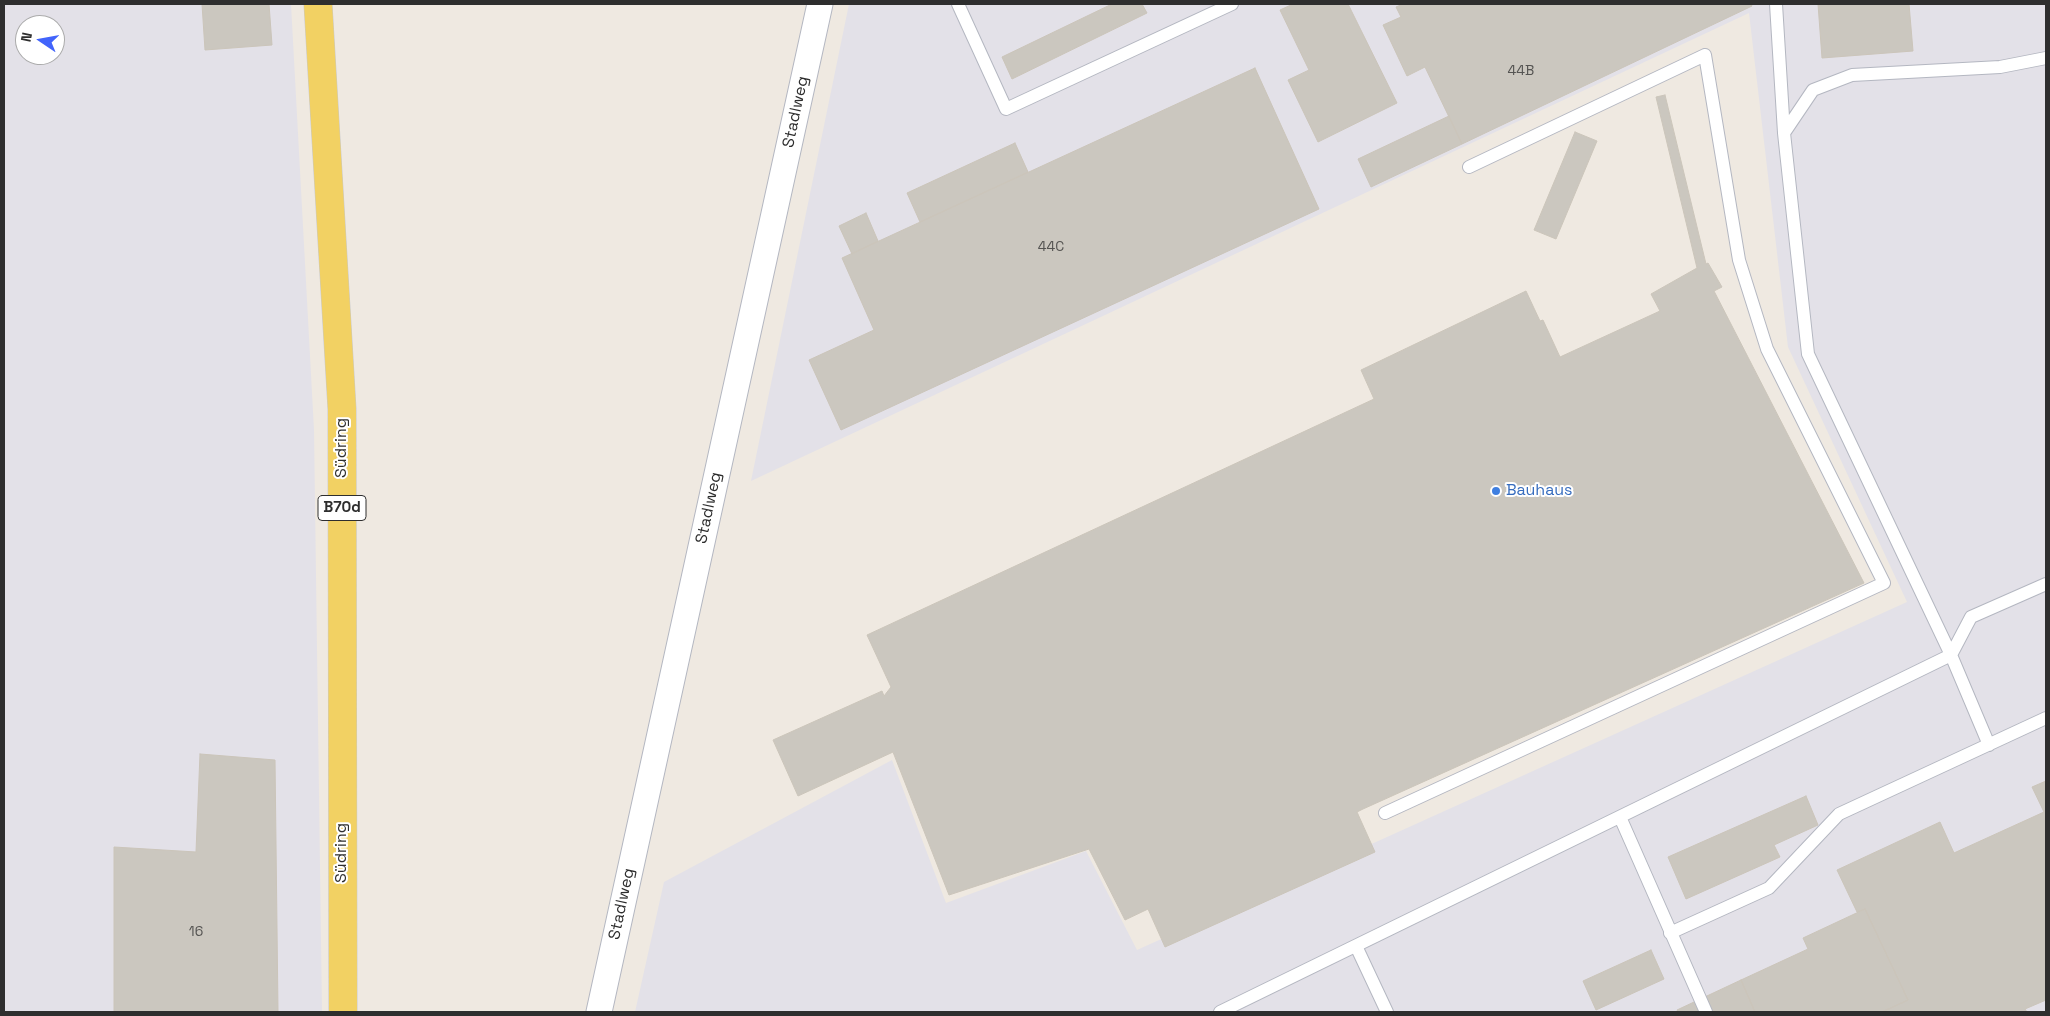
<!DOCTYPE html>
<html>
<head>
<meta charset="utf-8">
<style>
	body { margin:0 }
	#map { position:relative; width:2050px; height:1016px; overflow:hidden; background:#efe9e1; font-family:"Space Grotesk",sans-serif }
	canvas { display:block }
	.frame { position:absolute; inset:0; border:5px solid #2e2e2e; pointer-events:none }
	.north { position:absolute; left:15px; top:15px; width:50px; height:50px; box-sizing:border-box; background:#fff; border:1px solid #ababab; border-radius:50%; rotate:282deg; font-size:14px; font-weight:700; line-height:20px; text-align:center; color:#2e2e2e }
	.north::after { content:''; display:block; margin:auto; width:18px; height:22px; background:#4264fb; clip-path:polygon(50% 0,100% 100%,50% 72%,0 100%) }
</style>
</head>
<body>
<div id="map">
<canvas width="2050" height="1016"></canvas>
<div class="frame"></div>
<div class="north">N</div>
</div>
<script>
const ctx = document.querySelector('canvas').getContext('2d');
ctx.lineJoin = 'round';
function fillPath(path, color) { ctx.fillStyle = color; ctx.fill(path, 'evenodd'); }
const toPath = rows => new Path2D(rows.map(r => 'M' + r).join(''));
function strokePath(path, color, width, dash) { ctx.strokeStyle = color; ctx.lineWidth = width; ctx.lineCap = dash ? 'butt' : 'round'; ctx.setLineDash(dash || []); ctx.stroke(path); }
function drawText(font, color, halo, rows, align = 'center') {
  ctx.font = font + ' "Space Grotesk",sans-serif'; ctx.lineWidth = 4; ctx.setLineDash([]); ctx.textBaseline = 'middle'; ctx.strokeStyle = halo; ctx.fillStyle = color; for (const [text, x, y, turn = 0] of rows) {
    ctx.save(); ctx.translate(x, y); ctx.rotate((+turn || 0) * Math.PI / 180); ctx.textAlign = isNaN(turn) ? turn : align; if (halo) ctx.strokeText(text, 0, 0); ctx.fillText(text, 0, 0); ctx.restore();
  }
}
const industrial = toPath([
	[4,4,291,4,314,430,322,1012,4,1012],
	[25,25,55,25,55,55,25,55],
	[849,4,2046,4,2046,1012,635,1012,664,882,892,760,946,903,1086,851,1137,950,1907,602,1788,347,1749,13,751,481]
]);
const building = toPath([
	[202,4,269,4,272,45,205,50,202,4],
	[1112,4,1142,4,1147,13,1012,79,1002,57,1112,4],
	[1293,4,1348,4,1397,103,1318,142,1288,80,1309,70,1280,10,1293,4],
	[1403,4,1751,4,1752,6,1462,144,1425,67,1407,76,1383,25,1401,17,1396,7,1403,4],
	[1818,4,1909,4,1913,51,1822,58,1818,4],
	[1255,68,1319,209,841,430,809,360,874,330,842,258,1255,68],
	[1665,95,1706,264,1708,263,1722,287,1714,291,1864,583,1363,809,1357,812,1375,852,1165,947,1148,909,1125,920,1089,849,949,895,893,752,798,796,773,740,882,691,884,696,891,687,867,635,1374,399,1361,370,1526,291,1540,321,1543,320,1560,357,1660,311,1651,294,1697,268,1656,97,1665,95],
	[1449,116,1462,144,1371,187,1358,159,1449,116],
	[1575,132,1597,141,1556,239,1534,230,1575,132],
	[1015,143,1028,172,920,222,907,193,1015,143],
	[866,213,878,241,852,254,839,226,866,213],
	[200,754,275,760,278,1012,114,1012,114,847,196,852,200,754],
	[2046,781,2046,1000,2025,1009,2027,1012,1882,1012,1908,1000,1865,909,1857,912,1837,870,1940,822,1954,853,2044,812,2032,787,2046,781],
	[1806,796,1818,825,1774,845,1780,857,1686,899,1668,857,1806,796],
	[1865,909,1908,1000,1882,1012,1755,1012,1741,980,1808,949,1803,938,1865,909],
	[1651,950,1664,979,1596,1010,1583,981,1651,950],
	[1741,980,1755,1012,1678,1012,1677,1010,1741,980]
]);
const service = toPath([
	[958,4,1006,109,1232,4],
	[1776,4,1784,133,1808,354,1951,655,1989,745],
	[1784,133,1813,90,1852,75,2000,67,2046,58],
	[1385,813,1884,583,1767,349,1739,260,1705,55,1469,167],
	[1620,817,1706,1012],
	[1670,933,1769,888,1839,814,2046,718],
	[1356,946,1387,1012],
	[1220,1012,1951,655,1971,617,2046,584]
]);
const minor = toPath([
	[599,1012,820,4]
]);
const primary = toPath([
	[318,4,342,409,343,1012]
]);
const markers = [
	[1496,491,5,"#3f7fe0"]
];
const numberNames = [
	["44B",1521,71],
	["44C",1051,247],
	["16",196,932]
];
const shields = [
	[342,508,48]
];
const shieldNames = [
	["B70d",342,508]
];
const streetNames = [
	["Stadlweg",796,112,-78],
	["Südring",342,448,-90],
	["Stadlweg",709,508,-78],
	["Südring",342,853,-90],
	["Stadlweg",622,904,-78]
];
const shopNames = [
	["Bauhaus",1506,491]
];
fillPath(industrial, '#e3e1e8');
fillPath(building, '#cbc7bf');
strokePath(building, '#cbc5ba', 1);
strokePath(service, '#b4b7c1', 14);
strokePath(minor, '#b4b7c1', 27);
strokePath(primary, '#c9c9c9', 29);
strokePath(service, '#fff', 12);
strokePath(minor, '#fff', 25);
strokePath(primary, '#f2d163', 28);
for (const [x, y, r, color] of markers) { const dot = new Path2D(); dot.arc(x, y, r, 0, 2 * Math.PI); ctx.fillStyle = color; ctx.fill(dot); strokePath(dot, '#fff', 2); }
drawText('14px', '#555452', null, numberNames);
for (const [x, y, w] of shields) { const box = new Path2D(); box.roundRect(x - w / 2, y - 12.5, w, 25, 4); ctx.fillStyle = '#fff'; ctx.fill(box); strokePath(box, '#2e2e2e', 1); }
drawText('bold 15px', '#2e2e2e', null, shieldNames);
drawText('16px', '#2e2e2e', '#fff', streetNames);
drawText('16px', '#366cbe', '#fff', shopNames, 'left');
</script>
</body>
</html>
